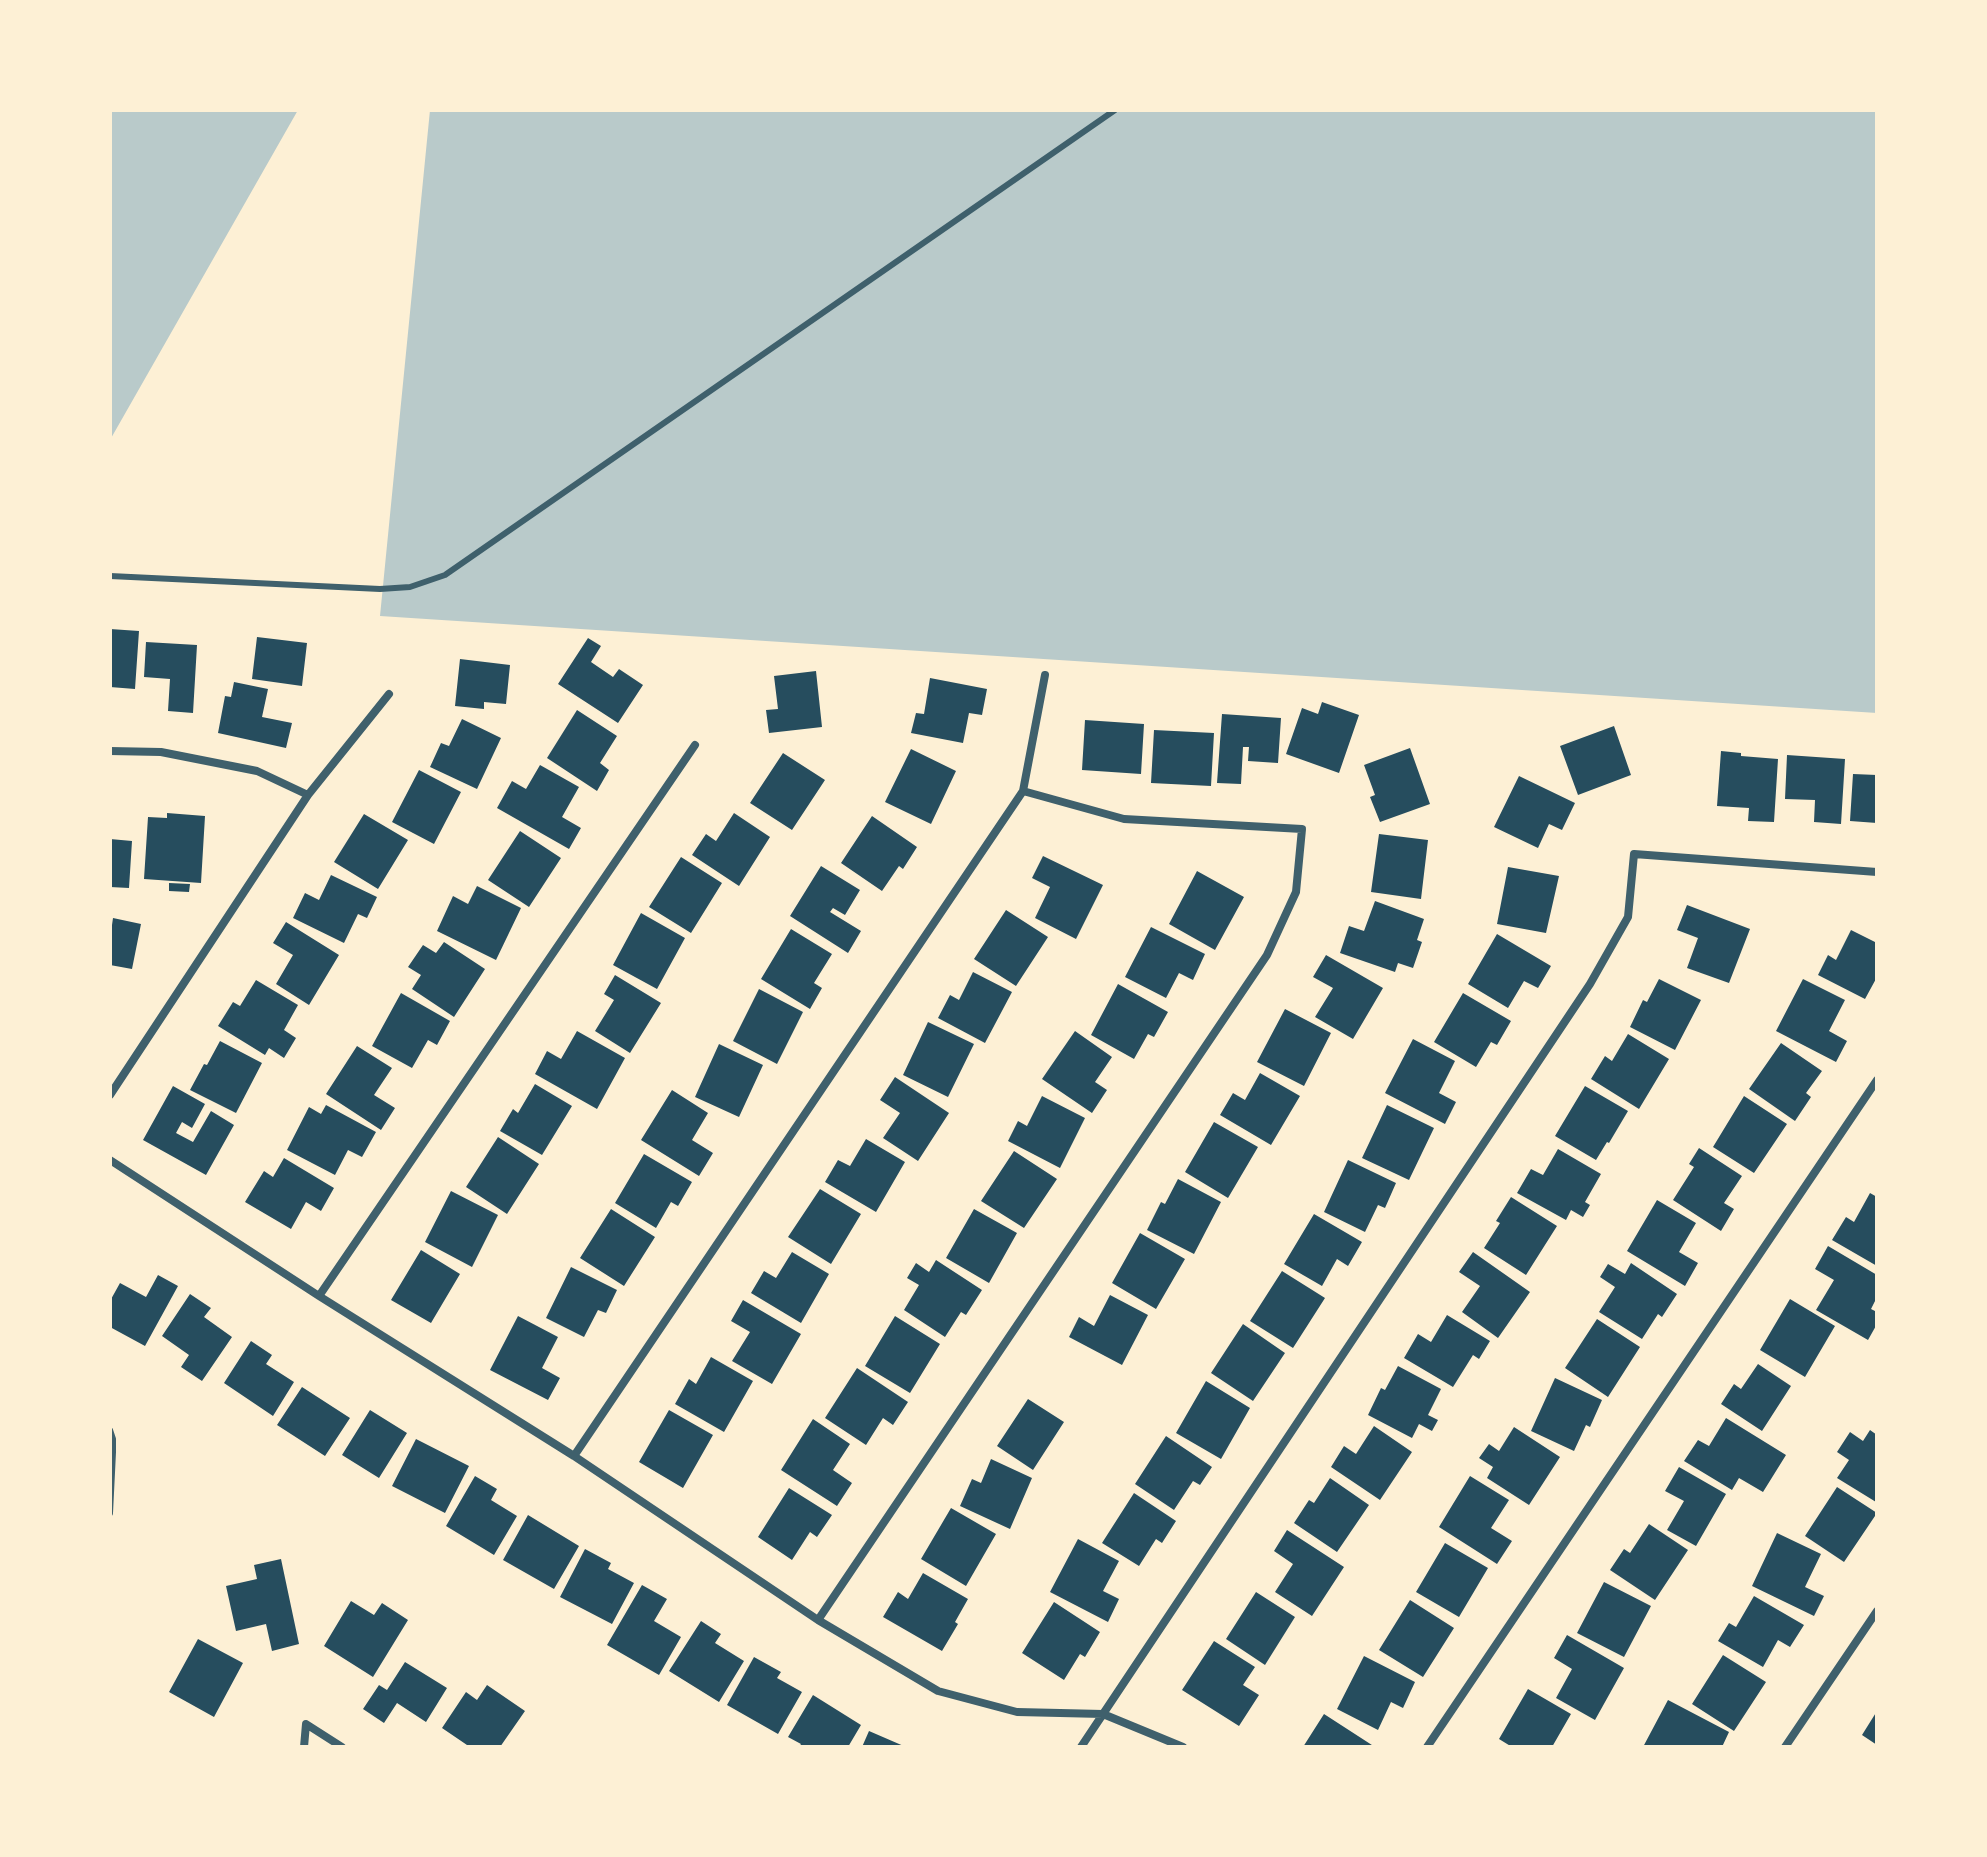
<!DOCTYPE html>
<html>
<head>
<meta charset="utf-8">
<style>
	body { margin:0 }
	#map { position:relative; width:1987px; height:1857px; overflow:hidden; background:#fdf0d5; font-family:"Noto Serif",serif }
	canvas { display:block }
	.frame { position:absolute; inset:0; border:112px solid #fdf0d5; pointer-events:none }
</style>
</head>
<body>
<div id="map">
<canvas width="1987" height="1857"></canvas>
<div class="frame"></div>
</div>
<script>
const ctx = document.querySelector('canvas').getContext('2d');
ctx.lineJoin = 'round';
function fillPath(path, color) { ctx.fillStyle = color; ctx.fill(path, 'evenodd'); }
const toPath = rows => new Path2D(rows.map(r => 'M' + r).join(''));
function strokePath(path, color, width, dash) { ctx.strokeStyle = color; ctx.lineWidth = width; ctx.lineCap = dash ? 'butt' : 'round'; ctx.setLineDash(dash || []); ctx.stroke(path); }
const green = toPath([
	[110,110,298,110,110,440],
	[430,110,1877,110,1877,713,380,616]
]);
const building = toPath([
	[110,629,139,631,135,689,110,687],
	[257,637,307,643,302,686,252,679],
	[588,638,601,646,591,662,613,677,619,669,643,685,618,723,558,684],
	[146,642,197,645,193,713,168,711,170,679,144,677],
	[460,659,510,665,506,704,484,702,484,709,455,706],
	[816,671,822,727,769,733,766,710,778,709,774,676],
	[930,678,987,689,982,715,969,713,963,743,911,733,916,713,924,714],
	[234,682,268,689,262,717,292,723,286,748,218,733,225,696,231,697],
	[1322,702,1359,715,1339,773,1286,754,1302,708,1318,714],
	[577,710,617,736,600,763,609,770,597,791,547,758],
	[1222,714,1281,718,1278,763,1248,761,1249,747,1243,747,1241,784,1217,783],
	[462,719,501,738,477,789,430,767,441,743,449,746],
	[1085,720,1144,724,1141,774,1082,770],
	[1614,726,1631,775,1578,795,1560,746],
	[1154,730,1214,733,1211,786,1151,783],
	[1410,748,1430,804,1380,822,1370,797,1375,795,1364,765],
	[911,749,956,771,931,824,885,802],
	[1721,751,1741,753,1741,756,1778,759,1774,822,1748,821,1749,808,1717,806],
	[783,753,825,780,792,830,750,803],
	[1787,755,1845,759,1841,824,1814,822,1815,800,1785,799],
	[540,765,579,787,562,817,581,828,569,849,497,808,512,781,526,789],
	[419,770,461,792,434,844,392,822],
	[1853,774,1877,775,1877,823,1850,821],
	[1519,776,1575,803,1562,830,1549,824,1538,848,1494,827],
	[167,813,205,816,201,883,144,879,148,817,167,818],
	[734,813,770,837,739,886,692,855,706,834,716,841],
	[364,814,408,840,378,889,334,862],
	[872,816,917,847,903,869,899,866,882,891,841,863],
	[520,831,561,858,529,907,488,880],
	[1379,834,1428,840,1421,899,1371,892],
	[110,839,132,841,129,888,110,887],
	[1043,856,1103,885,1076,939,1035,918,1050,887,1032,878],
	[681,857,722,883,691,933,649,907],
	[821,866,860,890,845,915,833,908,830,912,861,931,848,953,790,916],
	[1508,867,1559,876,1546,933,1497,924],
	[1197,871,1244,897,1215,950,1169,924],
	[331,875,377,897,367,918,358,914,344,943,293,918,305,893,319,900],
	[169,883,190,884,189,892,169,891],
	[477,886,521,908,496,960,437,931,453,896,468,904],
	[1375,901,1424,919,1417,940,1422,942,1413,968,1398,963,1395,972,1340,953,1349,926,1364,931],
	[1687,905,1750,929,1729,983,1687,968,1698,938,1677,930],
	[1006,910,1048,937,1016,986,974,959],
	[641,913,685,938,657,989,613,965],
	[113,918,141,924,132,969,110,965,110,925,112,925],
	[286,922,339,955,309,1005,276,984,293,955,273,943],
	[1151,927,1205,954,1193,980,1179,973,1166,998,1125,977],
	[791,929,832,954,814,983,822,988,810,1009,761,979],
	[1851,930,1877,943,1877,977,1865,999,1818,975,1828,955,1836,960],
	[1497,934,1551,966,1538,988,1524,981,1508,1008,1468,984],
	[444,942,485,969,454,1017,412,989,421,975,408,967,423,945,436,953],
	[1326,955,1383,988,1353,1039,1315,1017,1333,988,1313,977],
	[973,972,1012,992,985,1043,938,1018,950,995,959,1000],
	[615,975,661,1003,630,1053,595,1031,614,1000,604,994],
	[1659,979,1701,1000,1675,1050,1630,1027,1643,1000,1647,1002],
	[1803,979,1845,1000,1829,1031,1847,1041,1836,1062,1776,1031],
	[256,980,298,1005,284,1030,296,1038,284,1058,269,1048,265,1055,218,1026,233,1002,240,1006],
	[1118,984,1168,1012,1154,1037,1148,1034,1134,1059,1091,1035],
	[759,989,803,1012,777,1064,733,1041],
	[401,993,450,1021,437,1045,428,1040,412,1068,372,1046],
	[1463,993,1511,1021,1497,1045,1491,1042,1476,1067,1434,1042],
	[1285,1009,1331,1033,1304,1086,1257,1062],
	[928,1022,974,1044,948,1097,903,1075],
	[577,1031,625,1058,597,1109,535,1074,547,1051,561,1059],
	[1075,1031,1112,1057,1095,1082,1107,1090,1092,1113,1042,1079],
	[1628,1034,1669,1059,1639,1109,1591,1079,1605,1056,1612,1061],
	[1413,1039,1455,1061,1439,1093,1456,1102,1445,1124,1385,1093],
	[220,1041,262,1063,236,1113,190,1090,204,1064,207,1065],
	[1781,1043,1822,1071,1806,1093,1811,1097,1795,1121,1749,1089],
	[719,1044,763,1065,739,1117,695,1097],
	[357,1046,392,1068,374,1095,395,1108,381,1130,326,1094],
	[1260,1073,1300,1096,1271,1145,1220,1115,1233,1093,1245,1100],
	[895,1077,949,1113,918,1161,883,1138,900,1113,880,1100],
	[535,1084,572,1106,542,1155,500,1131,513,1109,518,1113],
	[173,1086,205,1104,192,1128,182,1122,176,1133,193,1142,211,1111,234,1125,206,1175,143,1140],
	[1585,1086,1628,1111,1609,1143,1607,1142,1596,1160,1555,1136],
	[672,1090,708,1113,692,1140,713,1153,699,1176,641,1140],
	[1042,1096,1085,1118,1060,1168,1008,1141,1018,1121,1027,1126],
	[1744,1096,1787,1124,1754,1173,1713,1147],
	[326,1105,376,1132,362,1157,348,1150,335,1175,287,1150,309,1107,321,1114],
	[1387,1105,1434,1128,1409,1180,1362,1158],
	[1214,1122,1258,1147,1228,1198,1185,1172],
	[498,1137,539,1164,507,1214,466,1187],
	[866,1139,905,1162,876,1212,825,1182,838,1160,850,1166],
	[1699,1148,1742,1176,1724,1203,1734,1209,1721,1231,1673,1200,1694,1167,1689,1164],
	[1558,1149,1601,1174,1585,1202,1590,1205,1583,1217,1571,1210,1566,1220,1517,1193,1531,1169,1543,1175],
	[1014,1151,1057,1179,1024,1228,981,1201],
	[644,1154,692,1182,678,1206,671,1202,656,1228,615,1203],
	[284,1158,334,1188,321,1211,306,1202,291,1229,245,1202,264,1171,273,1177],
	[1348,1160,1396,1183,1385,1208,1378,1205,1365,1232,1324,1212],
	[1178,1179,1221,1202,1194,1254,1147,1230,1161,1202,1165,1204],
	[820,1189,861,1214,831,1264,788,1237],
	[451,1191,498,1215,472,1267,425,1242],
	[1870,1193,1877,1197,1877,1266,1832,1240,1846,1217,1854,1222],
	[1511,1197,1557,1226,1526,1275,1484,1248,1500,1223,1496,1221],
	[1657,1200,1696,1223,1679,1252,1698,1263,1685,1286,1627,1251],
	[611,1209,655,1237,624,1286,580,1258],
	[974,1209,1017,1233,989,1283,946,1258],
	[1314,1214,1362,1242,1348,1266,1337,1259,1322,1286,1284,1264],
	[1140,1233,1185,1259,1156,1309,1112,1283],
	[1828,1246,1877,1275,1877,1297,1871,1309,1877,1312,1877,1324,1868,1340,1816,1310,1834,1280,1815,1269],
	[421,1250,460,1274,431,1323,391,1300],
	[792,1252,829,1274,801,1323,751,1293,764,1271,776,1278],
	[1473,1252,1530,1292,1498,1338,1462,1312,1480,1286,1459,1272],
	[936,1260,982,1290,966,1315,961,1312,945,1337,904,1310,919,1285,907,1278,916,1263,929,1272],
	[1631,1263,1677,1294,1662,1317,1658,1314,1642,1339,1599,1312,1615,1287,1600,1277,1608,1264,1625,1274],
	[571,1267,617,1290,606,1313,598,1310,584,1337,546,1318],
	[1282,1271,1325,1298,1293,1348,1250,1321],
	[158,1275,178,1286,145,1346,110,1327,110,1301,120,1283,146,1297],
	[190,1294,211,1308,204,1317,232,1337,202,1381,181,1367,189,1355,162,1336],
	[1110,1295,1148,1315,1122,1365,1069,1337,1079,1317,1094,1326],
	[1790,1299,1835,1326,1805,1377,1760,1350],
	[743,1300,801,1334,772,1384,732,1361,750,1332,731,1321],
	[1447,1315,1490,1341,1479,1359,1473,1355,1453,1387,1404,1358,1418,1334,1431,1342],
	[518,1316,558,1337,542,1368,560,1378,548,1400,490,1370],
	[895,1316,940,1344,910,1393,865,1366],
	[1597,1319,1640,1347,1608,1397,1565,1368],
	[1243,1324,1285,1353,1253,1401,1211,1373],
	[251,1341,272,1355,266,1364,294,1382,273,1416,224,1383],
	[711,1357,753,1381,724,1432,675,1404,689,1379,696,1384],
	[1758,1364,1791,1386,1762,1431,1721,1404,1734,1384,1741,1389],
	[1398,1366,1441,1389,1428,1415,1438,1420,1432,1431,1419,1424,1412,1438,1368,1415,1381,1388,1385,1390],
	[857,1368,908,1402,893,1425,883,1418,866,1445,825,1418],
	[1555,1378,1602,1400,1590,1427,1586,1425,1574,1451,1531,1431],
	[1206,1381,1250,1408,1221,1459,1176,1433],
	[302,1387,350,1418,325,1456,277,1425],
	[1028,1399,1064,1422,1033,1470,997,1446],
	[370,1410,407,1433,379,1478,342,1455],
	[669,1410,713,1435,683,1488,639,1462],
	[1726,1418,1786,1455,1763,1492,1739,1478,1732,1490,1684,1461,1698,1440,1709,1446],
	[813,1419,850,1444,833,1470,852,1483,837,1506,781,1470],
	[1374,1426,1412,1452,1380,1500,1331,1467,1344,1446,1356,1454],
	[1514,1427,1560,1457,1529,1505,1487,1478,1493,1467,1479,1458,1489,1444,1499,1451],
	[1870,1430,1877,1435,1877,1500,1876,1502,1837,1478,1849,1460,1837,1452,1850,1432,1863,1441],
	[1166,1436,1212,1467,1200,1485,1193,1481,1174,1510,1135,1484],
	[416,1439,469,1466,445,1513,392,1486],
	[991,1459,1032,1478,1010,1529,960,1506,972,1479,981,1483],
	[1679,1467,1726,1494,1696,1546,1667,1530,1684,1501,1665,1491],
	[475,1476,497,1489,491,1500,517,1516,494,1555,446,1526],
	[1470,1476,1509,1500,1491,1528,1512,1541,1497,1564,1439,1527],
	[1330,1478,1369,1505,1337,1552,1294,1523,1309,1500,1314,1503],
	[1837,1487,1877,1513,1844,1562,1805,1536],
	[789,1488,832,1515,817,1537,810,1532,792,1560,758,1537],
	[1134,1493,1176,1521,1162,1543,1156,1539,1139,1566,1102,1543],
	[951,1508,996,1534,966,1586,921,1559],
	[528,1515,579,1546,554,1589,503,1560],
	[1649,1524,1688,1550,1655,1600,1610,1570,1624,1549,1630,1553],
	[1287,1530,1344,1567,1312,1616,1275,1592,1293,1564,1274,1551],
	[1777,1533,1821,1554,1805,1587,1824,1596,1814,1616,1752,1586],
	[1078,1539,1119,1561,1103,1591,1119,1599,1108,1622,1050,1592],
	[1445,1543,1488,1568,1459,1617,1416,1592],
	[585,1549,611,1563,608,1569,634,1583,612,1624,560,1597],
	[281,1559,299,1644,272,1651,266,1624,236,1631,226,1586,257,1579,254,1565],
	[923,1573,968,1599,955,1622,958,1624,942,1651,883,1617,898,1592,908,1599],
	[1604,1582,1651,1606,1624,1657,1577,1633],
	[642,1585,667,1599,654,1621,681,1637,659,1675,607,1645],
	[1256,1592,1295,1617,1265,1665,1226,1639],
	[1754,1596,1804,1625,1790,1647,1778,1640,1763,1667,1718,1641,1729,1623,1736,1627],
	[1410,1600,1454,1628,1423,1677,1379,1650],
	[351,1601,374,1615,382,1603,408,1620,373,1677,324,1646],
	[1054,1602,1100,1632,1085,1657,1080,1654,1064,1680,1022,1653],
	[701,1621,721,1634,715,1643,744,1661,719,1702,669,1671],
	[1567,1635,1624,1668,1595,1720,1556,1698,1572,1669,1554,1658],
	[198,1639,243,1663,214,1717,169,1692],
	[1214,1641,1255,1667,1243,1685,1259,1695,1239,1726,1182,1690],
	[1723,1655,1766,1682,1734,1731,1692,1704],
	[1364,1656,1415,1682,1403,1708,1391,1702,1378,1730,1337,1709],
	[754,1657,781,1672,777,1678,802,1692,778,1734,727,1705],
	[405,1662,447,1688,426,1722,397,1703,384,1723,363,1709,379,1685,387,1690],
	[487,1685,525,1711,500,1747,466,1747,467,1745,442,1728,466,1692,477,1700],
	[1528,1689,1571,1714,1552,1747,1512,1747,1499,1739],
	[813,1695,861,1725,848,1747,799,1747,801,1744,788,1737],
	[1668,1700,1729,1732,1722,1747,1643,1747],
	[1877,1711,1877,1745,1862,1735],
	[1324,1714,1375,1747,1303,1747],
	[869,1731,906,1747,862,1747]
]);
const service = toPath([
	[110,576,380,589,410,587,445,575,1115,110],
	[110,1430,113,1439,113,1452,110,1513]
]);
const minor = toPath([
	[110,751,161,752,257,771,308,795],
	[110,1095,308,795,389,694],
	[110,1160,319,1296,574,1456,818,1620,938,1691,1017,1712,1103,1714,1183,1747],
	[319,1296,695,745],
	[574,1456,1023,791,1045,675],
	[818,1620,1267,955,1296,892,1302,829,1124,819,1023,791],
	[304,1747,306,1724,342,1747],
	[1081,1747,1590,984,1628,917,1634,854,1877,872],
	[1427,1747,1877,1080],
	[1785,1747,1877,1611]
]);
fillPath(green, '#b9caca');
fillPath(building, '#264d5e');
strokePath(service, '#3f606c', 6);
strokePath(minor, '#3f606c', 8);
</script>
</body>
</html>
